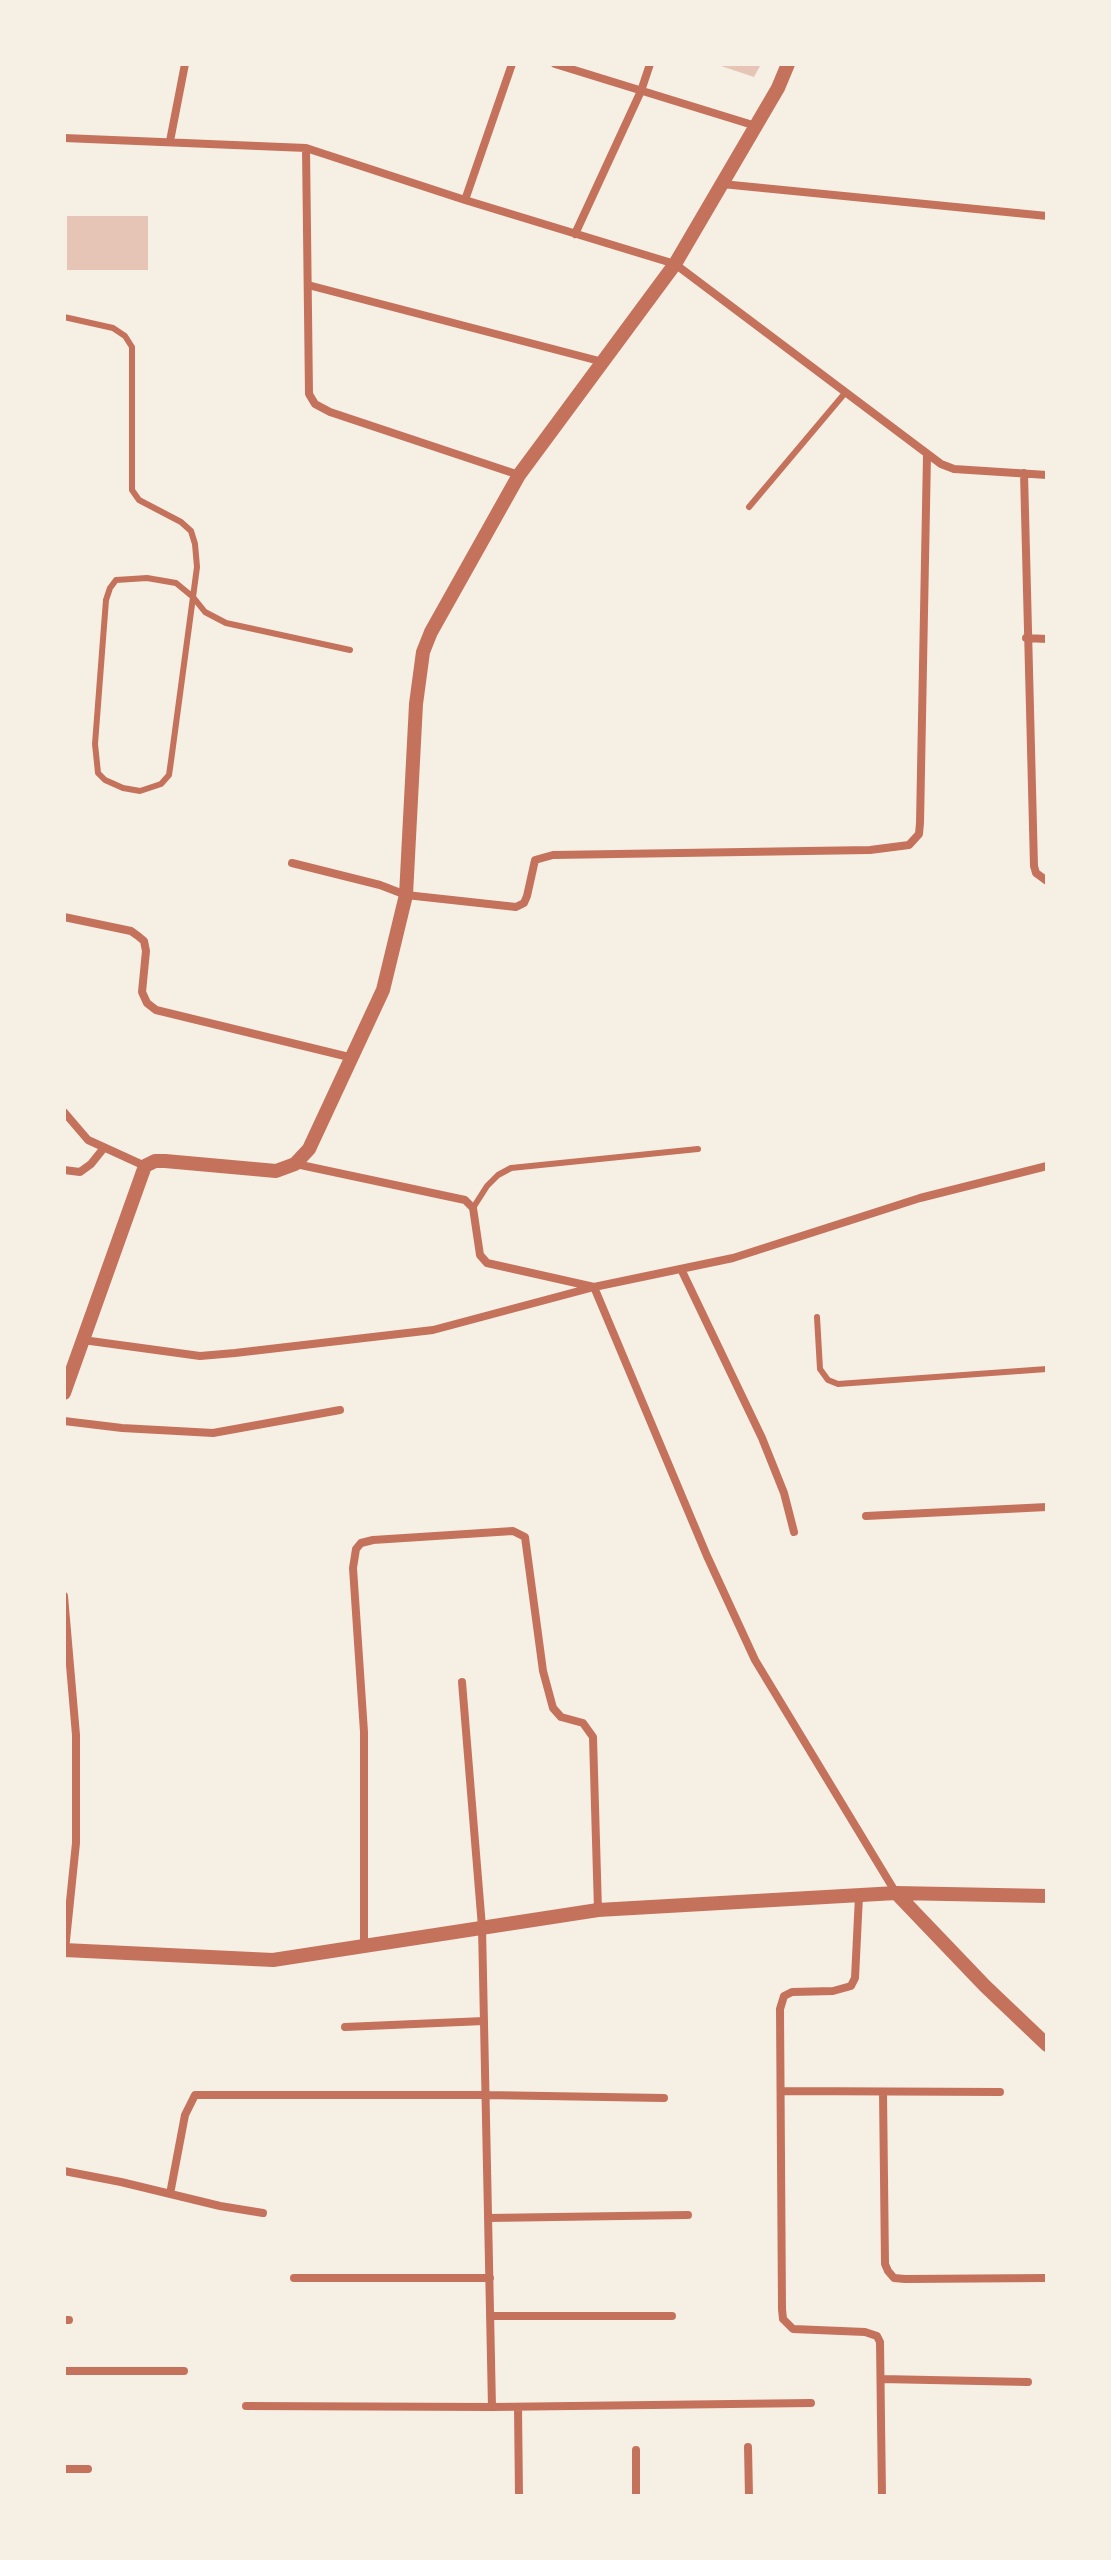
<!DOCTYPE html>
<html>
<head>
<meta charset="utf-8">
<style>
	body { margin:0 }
	#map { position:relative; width:1111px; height:2560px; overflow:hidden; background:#f6efe4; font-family:Literata,serif }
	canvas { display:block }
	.frame { position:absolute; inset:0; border:66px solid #f6efe4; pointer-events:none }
</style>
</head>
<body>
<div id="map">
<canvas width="1111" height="2560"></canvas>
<div class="frame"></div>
</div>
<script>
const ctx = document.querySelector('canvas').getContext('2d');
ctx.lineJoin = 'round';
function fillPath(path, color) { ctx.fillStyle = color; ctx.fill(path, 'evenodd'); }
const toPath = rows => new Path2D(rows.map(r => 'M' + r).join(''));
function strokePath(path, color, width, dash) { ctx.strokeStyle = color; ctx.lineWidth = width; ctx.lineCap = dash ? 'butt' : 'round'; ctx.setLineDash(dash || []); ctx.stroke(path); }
const building = toPath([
	[715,64,761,64,754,77],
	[67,216,148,216,148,270,67,270]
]);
const service = toPath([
	[64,317,113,328,125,336,132,347,132,490,139,500,181,522,191,531,195,544,197,567,193,597,171,761,169,775,161,784,140,791,123,788,105,780,98,773,95,744,106,600,110,588,116,580,147,578,176,583,193,597,205,612,226,623,350,650],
	[749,507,845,393],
	[473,1208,487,1186,498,1175,511,1168,698,1149],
	[817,1317,820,1369,828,1380,838,1384,1047,1369]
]);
const minor = toPath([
	[555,64,756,126],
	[64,138,306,148,465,200,675,264,941,464,954,469,1047,475],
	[170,141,185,64],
	[306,148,309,394,315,404,330,412,519,475],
	[722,184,1047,216],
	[465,200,512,64],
	[575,234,641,91,650,64],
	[308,285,603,362],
	[1024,473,1034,866,1036,873,1047,881],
	[1026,638,1047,639],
	[292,863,380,885,406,895,516,907,524,903,527,896,535,860,553,855,870,850,909,845,919,834,920,823,927,455],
	[64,917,131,931,138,936,144,941,146,951,142,992,147,1003,156,1010,353,1058],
	[64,1112,88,1140,145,1166],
	[296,1164,465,1200,473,1208,480,1255,487,1263,594,1287,733,1258,920,1198,1047,1166],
	[64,1170,80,1172,91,1164,103,1149],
	[681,1269,762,1438,784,1493,794,1532],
	[83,1340,200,1356,235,1353,433,1330,594,1287,707,1556,755,1660,896,1893],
	[64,1421,122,1428,213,1433,340,1410],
	[866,1516,1047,1507],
	[64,1596,76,1735,76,1843,65,1950],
	[462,1682,482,1927,492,2407],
	[859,1896,855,1978,851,1986,833,1991,792,1992,784,1996,780,2009,782,2309,783,2319,793,2329,865,2332,877,2336,880,2342,882,2496],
	[364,1946,364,1732,353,1568,356,1549,361,1543,373,1540,513,1531,525,1537,543,1671,553,1708,561,1717,583,1723,593,1737,598,1910],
	[345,2027,484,2021],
	[782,2091,1000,2092],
	[883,2092,885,2264,888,2271,894,2278,905,2279,1047,2278],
	[64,2171,121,2182,220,2206,263,2213],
	[170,2194,185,2115,195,2095,486,2095,664,2098],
	[488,2218,688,2215],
	[294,2278,490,2278],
	[490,2316,672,2316],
	[64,2320,69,2320],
	[64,2371,184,2371],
	[881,2379,1028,2382],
	[246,2406,492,2407,811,2403],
	[518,2407,519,2496],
	[748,2447,749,2496],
	[64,2469,88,2469],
	[636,2496,636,2450]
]);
const tertiary = toPath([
	[64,1393,145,1166,155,1161,165,1161,276,1171,295,1164,309,1149,383,990,406,895,416,704,423,652,431,632,519,475,675,264,778,88,788,64],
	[896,1893,1047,1896],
	[64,1950,273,1960,598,1910,896,1893,985,1986,1047,2045]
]);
fillPath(building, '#e6c5b7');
strokePath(service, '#c5725c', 6);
strokePath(minor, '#c5725c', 8);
strokePath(tertiary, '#c5725c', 14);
</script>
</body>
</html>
